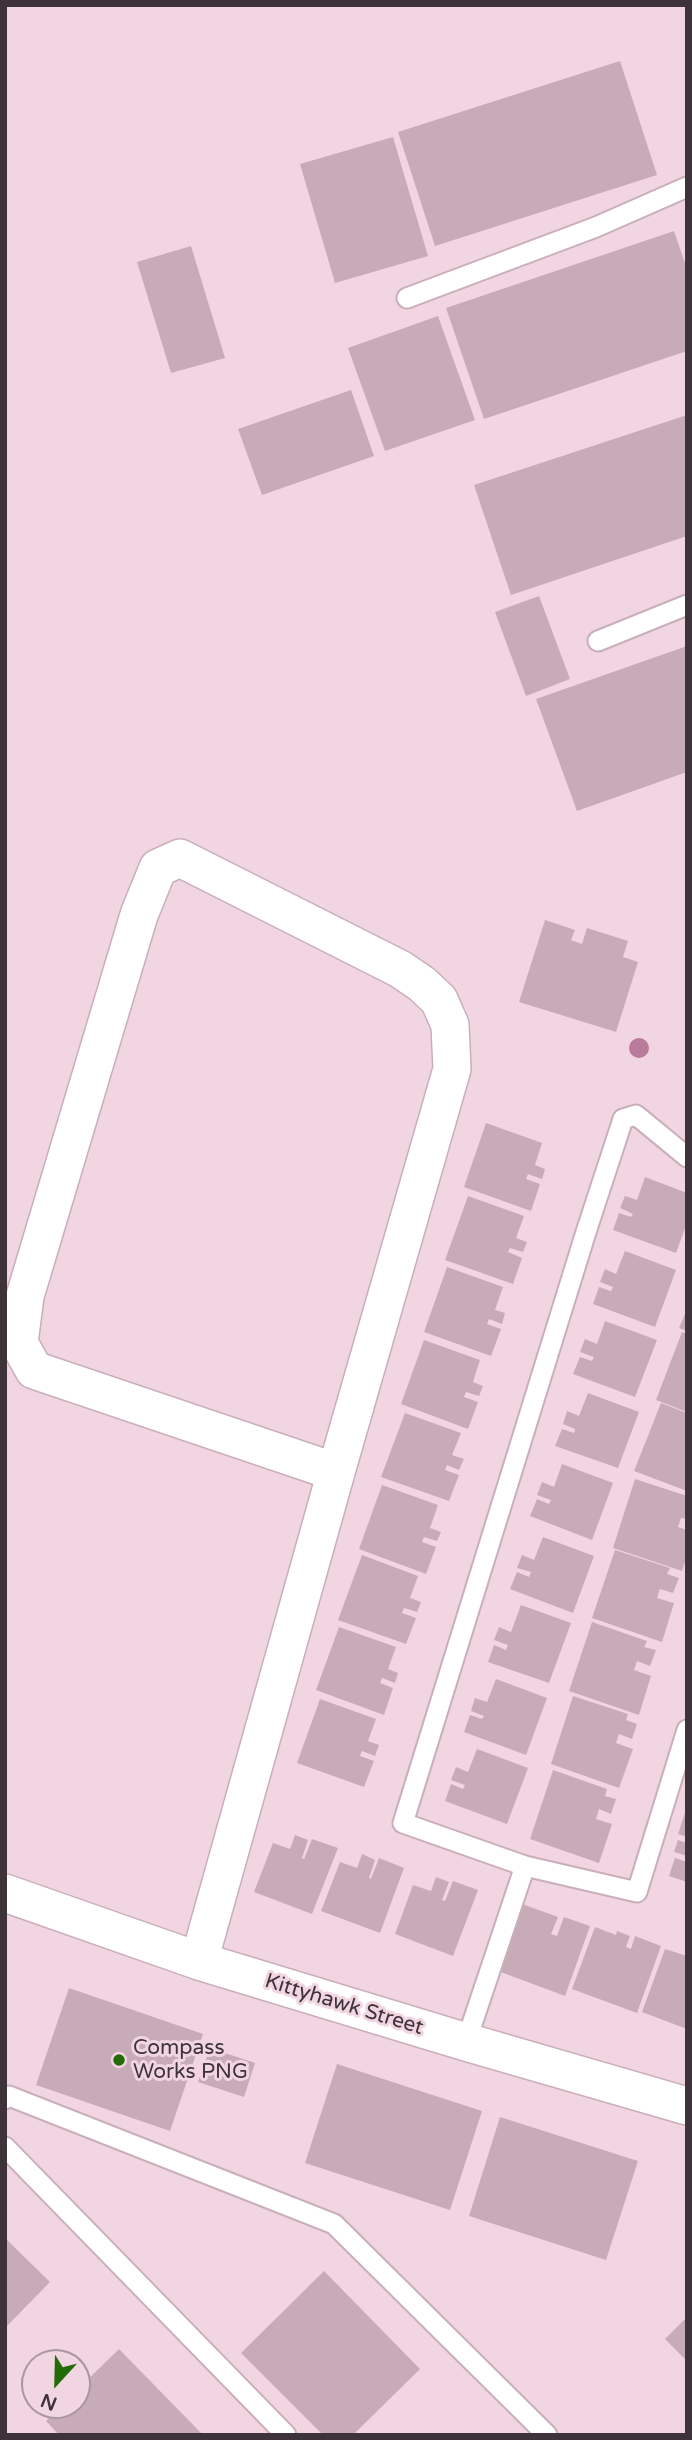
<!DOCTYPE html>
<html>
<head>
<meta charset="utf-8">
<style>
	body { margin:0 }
	#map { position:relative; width:692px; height:2440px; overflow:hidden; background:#f1d6e2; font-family:"Varela Round",sans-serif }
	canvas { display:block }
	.frame { position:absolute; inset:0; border:7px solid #3e3338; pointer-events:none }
	.north { position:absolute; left:21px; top:2349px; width:70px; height:70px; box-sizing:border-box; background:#f1d6e2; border:2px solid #a9959e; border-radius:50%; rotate:202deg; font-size:19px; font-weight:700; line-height:28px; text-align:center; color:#3e3338 }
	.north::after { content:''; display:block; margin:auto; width:24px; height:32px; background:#226b07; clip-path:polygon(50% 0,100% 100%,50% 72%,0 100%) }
</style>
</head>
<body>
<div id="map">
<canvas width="692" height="2440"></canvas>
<div class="frame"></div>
<div class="north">N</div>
</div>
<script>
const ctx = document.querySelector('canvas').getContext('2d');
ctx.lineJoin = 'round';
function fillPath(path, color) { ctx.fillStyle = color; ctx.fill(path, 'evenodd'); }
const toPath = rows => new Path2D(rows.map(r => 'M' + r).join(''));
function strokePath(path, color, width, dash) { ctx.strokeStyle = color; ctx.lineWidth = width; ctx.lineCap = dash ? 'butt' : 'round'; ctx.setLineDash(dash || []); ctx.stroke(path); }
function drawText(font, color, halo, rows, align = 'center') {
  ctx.font = font + ' "Varela Round",sans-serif'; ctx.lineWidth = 6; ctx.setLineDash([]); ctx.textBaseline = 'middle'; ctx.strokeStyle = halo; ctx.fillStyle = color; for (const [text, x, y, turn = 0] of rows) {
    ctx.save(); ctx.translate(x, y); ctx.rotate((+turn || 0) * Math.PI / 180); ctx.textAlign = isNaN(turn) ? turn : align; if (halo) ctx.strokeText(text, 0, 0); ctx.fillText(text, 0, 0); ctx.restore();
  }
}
const building = toPath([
	[620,61,657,175,435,246,398,132],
	[393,137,428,256,335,283,300,164],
	[674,231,687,269,687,351,484,419,446,308],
	[191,246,225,358,171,373,137,262],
	[438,316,475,420,385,451,348,348],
	[351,390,374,456,262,495,238,429],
	[687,415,687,536,511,595,474,485],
	[539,596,570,679,526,696,495,612],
	[687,646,687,772,577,811,536,699],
	[545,920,575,930,571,940,582,944,587,928,628,941,623,957,638,962,616,1032,519,1002],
	[486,1123,542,1143,535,1165,545,1169,542,1179,528,1174,526,1179,540,1184,531,1211,464,1187],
	[645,1177,687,1193,687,1223,676,1253,613,1230,619,1213,631,1217,633,1214,620,1208,625,1196,637,1200],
	[468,1196,524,1216,516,1238,527,1242,523,1252,510,1248,508,1252,522,1258,513,1284,445,1260],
	[625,1251,676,1270,655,1327,593,1304,599,1287,611,1291,613,1287,600,1282,605,1269,616,1274],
	[447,1267,503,1287,495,1310,505,1313,502,1324,489,1319,487,1324,501,1329,491,1356,424,1332],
	[687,1309,687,1331,679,1328],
	[605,1321,657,1340,635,1397,573,1374,580,1357,592,1361,594,1357,580,1352,585,1339,597,1344],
	[682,1332,687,1334,687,1412,656,1400],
	[424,1340,480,1360,473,1382,483,1386,479,1396,466,1392,464,1397,478,1402,468,1429,401,1404],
	[588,1393,639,1412,618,1468,555,1446,562,1429,574,1433,575,1429,563,1424,567,1411,579,1416],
	[661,1403,687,1413,687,1491,634,1471],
	[405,1413,461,1433,452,1455,464,1459,459,1470,447,1465,445,1470,459,1475,449,1501,381,1477],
	[562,1464,613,1483,592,1540,530,1516,537,1499,549,1504,551,1500,537,1495,542,1482,554,1487],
	[635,1479,687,1496,687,1519,681,1518,678,1527,687,1530,687,1556,682,1571,613,1548],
	[382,1485,438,1505,430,1528,441,1532,437,1541,424,1537,422,1542,436,1547,426,1574,359,1549],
	[543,1537,594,1556,573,1613,510,1589,517,1572,529,1577,531,1572,517,1568,522,1555,534,1560],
	[615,1550,670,1568,667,1574,679,1578,673,1593,660,1589,657,1598,674,1603,662,1642,592,1618],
	[362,1555,418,1576,410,1598,421,1602,417,1612,404,1608,402,1613,416,1618,406,1644,338,1620],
	[521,1605,571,1623,549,1683,488,1662,494,1645,506,1650,508,1645,494,1640,499,1627,511,1632],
	[592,1622,647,1641,644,1647,656,1650,650,1666,637,1661,634,1670,651,1676,639,1715,569,1691],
	[339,1627,396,1647,388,1669,398,1673,395,1683,382,1678,380,1683,393,1688,384,1715,316,1690],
	[496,1679,547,1698,526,1755,464,1732,470,1715,482,1719,484,1716,471,1711,475,1698,487,1702],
	[573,1696,628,1714,626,1720,637,1724,632,1739,619,1734,616,1743,633,1749,619,1788,551,1764],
	[320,1699,376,1719,368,1741,379,1745,375,1756,362,1751,360,1756,374,1761,364,1787,297,1763],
	[477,1749,528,1768,507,1824,445,1801,451,1784,463,1789,465,1785,451,1780,456,1767,468,1772],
	[553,1770,607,1789,605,1796,616,1799,611,1814,599,1809,596,1819,612,1824,599,1863,530,1839],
	[686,1810,687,1810,687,1837,678,1834],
	[295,1835,308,1840,302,1858,304,1859,312,1839,338,1848,312,1914,254,1892,273,1843,290,1849],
	[678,1840,687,1843,687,1856,674,1852],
	[362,1854,375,1860,369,1878,371,1879,379,1858,404,1868,380,1933,321,1911,340,1862,357,1868],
	[675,1858,687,1862,687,1882,669,1876],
	[436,1877,449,1882,442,1900,445,1901,453,1881,478,1890,453,1956,395,1934,413,1885,431,1891],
	[522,1904,558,1917,551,1934,557,1936,564,1917,590,1926,565,1996,498,1971],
	[595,1927,616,1935,617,1931,630,1936,626,1947,631,1949,635,1936,661,1946,637,2013,572,1989],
	[665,1949,687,1956,687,2029,642,2012],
	[69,1988,203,2034,170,2131,36,2085],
	[210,2048,255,2063,244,2097,198,2082],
	[337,2064,482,2111,450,2210,305,2163],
	[500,2117,638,2161,606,2260,469,2216],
	[5,2238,50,2282,5,2328],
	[324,2271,420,2369,353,2435,323,2435,241,2353],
	[687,2317,687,2361,665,2339],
	[119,2349,203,2435,59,2435,46,2421,62,2405,77,2405,77,2390]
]);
const service = toPath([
	[407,298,596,227,687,187],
	[598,641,687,605],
	[687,1157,636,1115,623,1119,586,1232,403,1823,525,1866,637,1892,687,1730],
	[466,2042,525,1866],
	[5,2099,9,2096,334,2224,547,2435],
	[5,2147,286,2435]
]);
const minor = toPath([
	[5,1893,199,1961,466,2042,687,2106],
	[199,1961,336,1472,452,1069,450,1025,439,1000,422,984,400,969,180,858,158,868,139,915,25,1296,19,1343,34,1370,336,1472]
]);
const trees = [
	[639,1048]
];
const markers = [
	[119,2060,7,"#226b07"]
];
const streetNames = [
	["Kittyhawk Street",344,2005,17]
];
const poiNames = [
	["Compass",133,2048],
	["Works PNG",133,2072]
];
fillPath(building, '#c7acb8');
strokePath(service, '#c9afba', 23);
strokePath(minor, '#c9afba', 40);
strokePath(service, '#fff', 19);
strokePath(minor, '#fff', 37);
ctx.fillStyle = '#b97a9c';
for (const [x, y] of trees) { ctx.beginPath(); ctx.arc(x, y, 10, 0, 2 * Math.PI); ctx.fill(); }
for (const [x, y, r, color] of markers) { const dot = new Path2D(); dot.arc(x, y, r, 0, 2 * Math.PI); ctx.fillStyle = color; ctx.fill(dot); strokePath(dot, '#f1d6e2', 2.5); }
drawText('21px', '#3e3338', '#f1d6e2', streetNames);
drawText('21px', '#3e3338', '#f1d6e2', poiNames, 'left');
</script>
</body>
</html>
